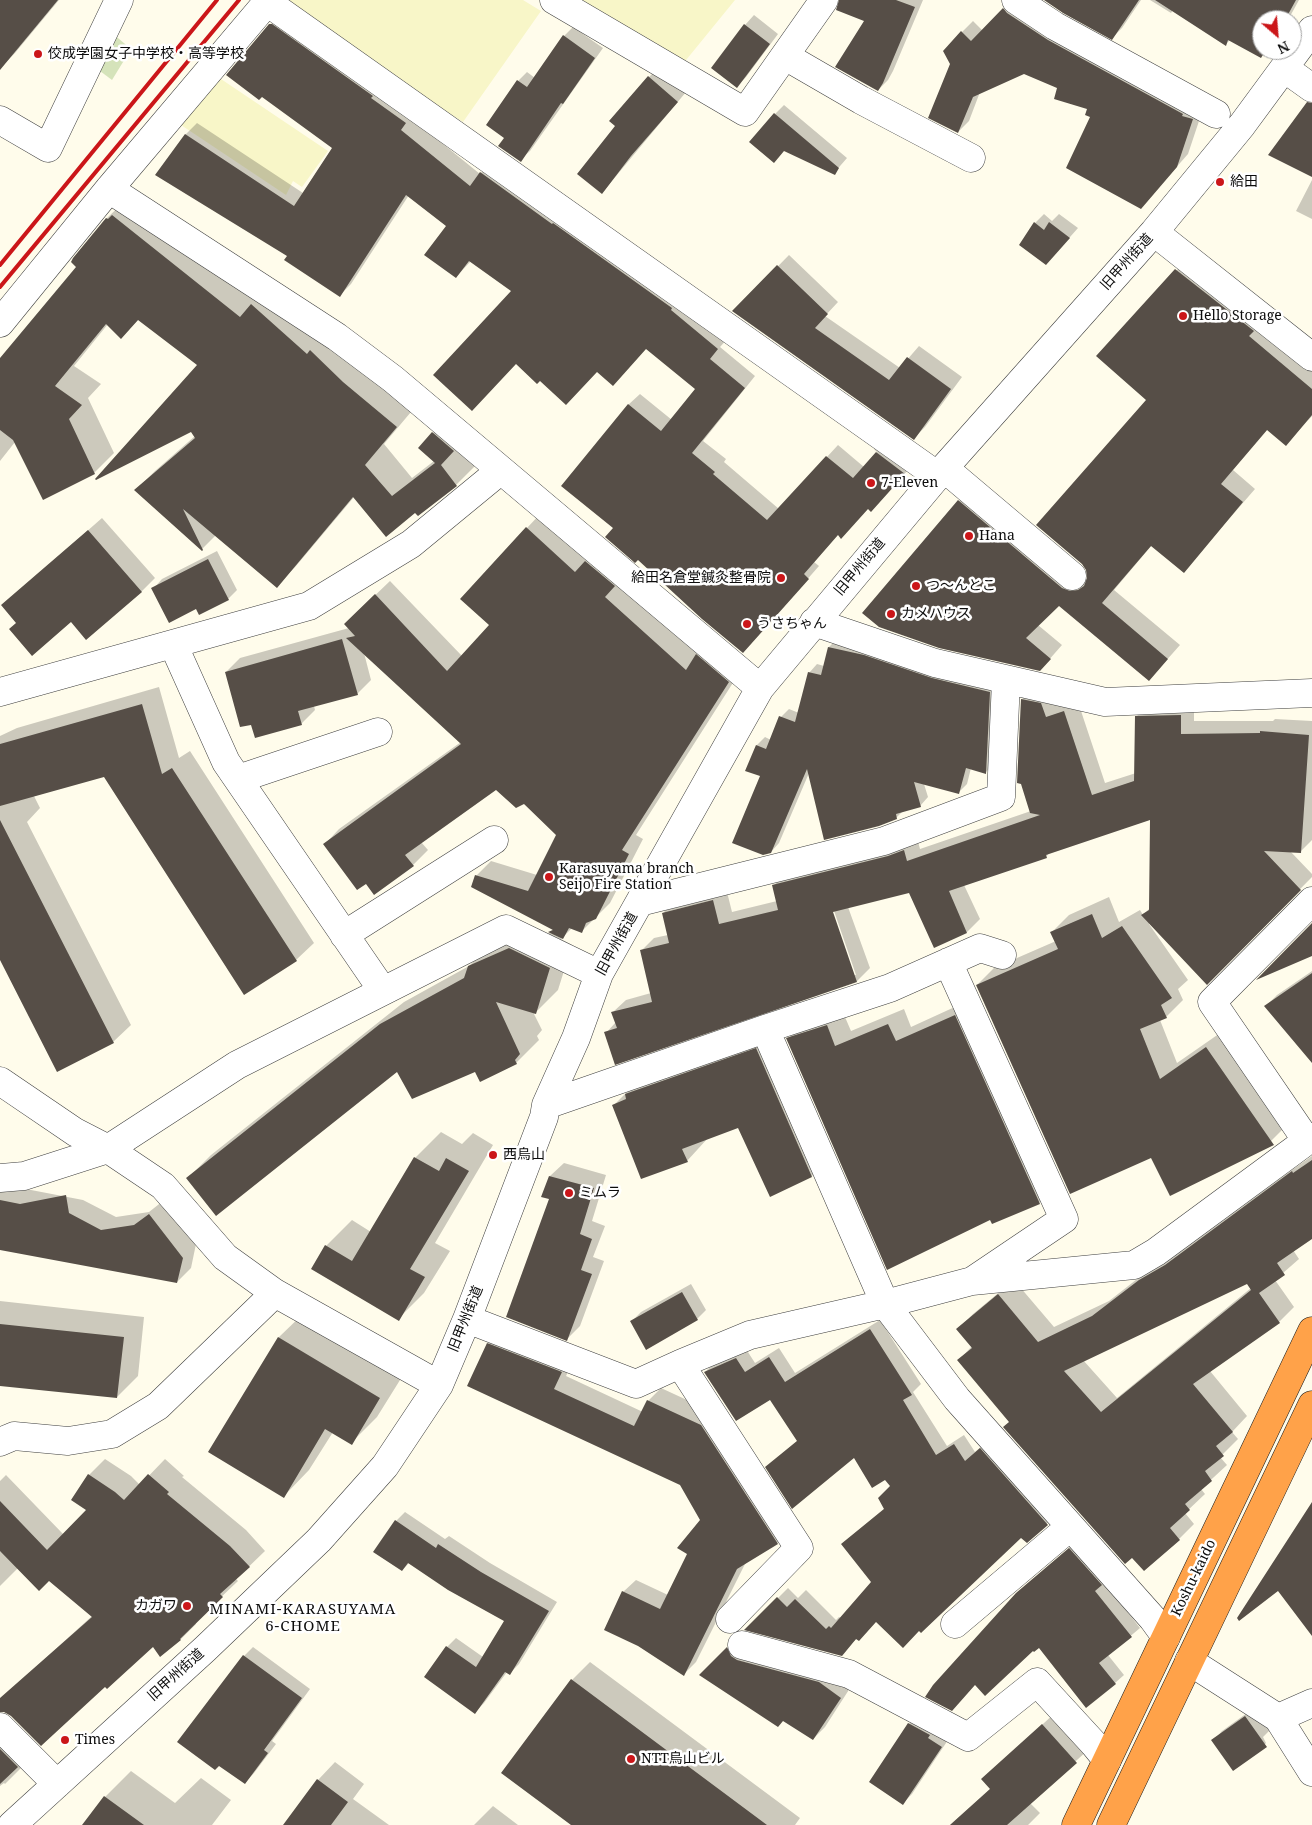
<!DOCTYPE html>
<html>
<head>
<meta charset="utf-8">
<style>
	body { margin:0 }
	#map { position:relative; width:1312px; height:1825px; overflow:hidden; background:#fffceb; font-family:"Noto Serif",serif }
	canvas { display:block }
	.north { position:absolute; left:1252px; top:10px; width:50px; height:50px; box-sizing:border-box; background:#fff; border:1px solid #9e9e9e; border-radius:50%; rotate:153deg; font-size:14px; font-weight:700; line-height:20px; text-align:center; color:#0c0c0c }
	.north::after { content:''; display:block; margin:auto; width:18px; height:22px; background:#cb1619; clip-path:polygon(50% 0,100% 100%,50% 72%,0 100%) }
</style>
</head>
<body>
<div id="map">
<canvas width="1312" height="1825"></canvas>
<div class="north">N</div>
</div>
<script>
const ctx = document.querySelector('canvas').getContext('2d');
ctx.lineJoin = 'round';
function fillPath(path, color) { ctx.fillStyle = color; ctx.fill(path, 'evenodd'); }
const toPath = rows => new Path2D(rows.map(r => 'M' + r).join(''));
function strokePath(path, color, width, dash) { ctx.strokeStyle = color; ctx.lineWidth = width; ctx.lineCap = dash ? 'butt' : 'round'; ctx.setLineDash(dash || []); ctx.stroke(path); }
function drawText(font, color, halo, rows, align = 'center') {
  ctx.font = font + ' "Noto Serif","Noto Sans JP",serif'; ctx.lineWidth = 5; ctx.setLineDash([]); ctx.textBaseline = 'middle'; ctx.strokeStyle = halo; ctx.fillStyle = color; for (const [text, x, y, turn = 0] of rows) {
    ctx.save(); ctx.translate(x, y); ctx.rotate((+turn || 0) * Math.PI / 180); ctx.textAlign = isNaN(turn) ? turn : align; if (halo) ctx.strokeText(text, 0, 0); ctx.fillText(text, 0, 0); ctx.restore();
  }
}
const farmland = toPath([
	[286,0,523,0,541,11,463,122,280,7],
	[570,0,735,0,682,65],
	[215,75,328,151,302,187,293,181,286,195,178,123]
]);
const cemetery = toPath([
	[112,33,131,49,112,80,96,68]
]);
const shadow = toPath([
	[0,0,59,0,15,53,1,67],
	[854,0,923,0,893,71,888,80,878,90,865,21],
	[1012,0,1203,109,1188,154,1151,196,1092,116,1088,108,1058,88,1024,72,980,92,969,121,958,132,951,64,962,32,973,21,983,31],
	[1046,0,1141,0,1122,28,1112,38],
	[1150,0,1299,0,1288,20,1262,20,1262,50,1267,50,1261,56,1230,40,1226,44,1173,10,1171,13],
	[282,13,480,174,492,161,729,337,720,347,755,376,703,441,726,459,724,462,779,509,838,445,864,467,877,452,874,449,885,438,916,461,882,499,868,508,838,534,814,562,819,566,754,640,615,528,628,405,640,394,672,420,697,389,647,348,513,291,471,261,456,277,447,226,409,195,351,284,340,295,289,256,185,135,197,123,303,193,333,147,270,25],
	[754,15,778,34,746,77,737,86,713,68,745,25],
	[573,27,603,48,530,151,520,160,506,137,518,81,527,72,535,78,564,36],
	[658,68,686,92,602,193,617,126,649,77],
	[784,105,847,158,834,173,775,114],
	[1312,180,1312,219,1296,211],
	[127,199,416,406,384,444,412,478,434,461,433,433,453,413,476,465,456,485,416,511,354,497,296,566,277,586,216,535,202,549,136,490,155,471,195,436,199,365,139,319,121,337,108,324,74,366,101,384,88,398,114,453,94,473,43,499,15,442,0,461,0,360,78,267,107,218],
	[1044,214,1052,221,1059,214,1078,228,1055,254,1021,245,1035,223],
	[789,255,838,302,825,316,900,368,919,346,962,377,925,427,914,438,734,311],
	[1189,257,1312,366,1312,416,1286,444,1268,429,1233,470,1255,489,1183,572,1152,545,1114,590,1180,645,1149,680,1059,604,1038,625,1062,645,1040,670,959,501,971,488,1083,579,1089,579,1147,400,1098,356],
	[541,513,743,667,636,835,643,839,610,903,582,931,572,928,561,939,572,945,558,990,534,1014,542,1030,537,1036,539,1040,516,1063,476,1071,398,1070,188,1178,211,1155,404,1002,469,966,492,943,532,926,548,934,553,929,476,876,491,861,537,875,557,835,524,802,496,788,421,842,428,850,413,865,325,844,339,829,461,742,364,653,371,680,357,694,314,706,315,710,301,724,252,723,226,672,240,658,349,628,345,624,390,581,462,656,491,624,527,528],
	[102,518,155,578,141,592,71,621,17,622,3,605],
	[217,551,237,590,228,599,196,607,153,589,162,579],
	[837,639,998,684,994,764,986,772,971,768,967,784,958,793,924,784,928,797,920,806,904,810,896,818,809,773,779,843,771,852,757,745,765,737,771,740,781,717,789,709,799,713,809,673,817,664,824,666,829,647],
	[1035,686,1077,699,1105,783,1136,773,1136,717,1149,704,1194,702,1194,721,1273,721,1275,719,1312,721,1312,840,1300,852,1290,851,1312,874,1312,877,1207,983,1150,923,1149,924,1188,980,1178,989,1183,1000,1166,1017,1160,1020,1177,1063,1223,1031,1288,1124,1271,1141,1152,1157,977,985,994,968,1056,941,1052,932,1069,915,1109,897,1119,922,1140,910,1143,915,1150,908,1152,819,1050,852,1046,857,964,885,980,919,967,932,934,946,910,892,848,907,870,968,857,981,606,1033,616,1022,613,1012,626,1000,651,993,641,951,654,938,668,935,663,913,676,900,726,888,732,912,777,901,773,886,786,873,917,838,920,849,1031,811,1022,699],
	[832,905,856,975,854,975,830,906],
	[159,687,179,758,190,751,314,943,296,960,245,993,104,776,34,796,40,808,27,822,131,1025,113,1042,0,958,0,736,17,728],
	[1312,971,1312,1061,1266,1006,1277,995],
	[970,1000,1055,1187,1039,1203,991,1218,788,1039,803,1023,842,1010,851,1031,904,1009,911,1027],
	[778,1028,833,1154,812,1176,771,1195,739,1126,708,1138,687,1161,614,1105,636,1083],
	[441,1132,462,1144,473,1133,493,1145,435,1243,450,1251,424,1293,398,1319,326,1246,352,1220,371,1232,415,1158],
	[1312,1156,1312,1238,1293,1250,1299,1259,1275,1280,1294,1307,1279,1322,1210,1371,1247,1416,1232,1432,1238,1439,1220,1457,1227,1465,1201,1489,1205,1494,1185,1513,1194,1524,1179,1539,1010,1422,959,1360,972,1346,958,1329,973,1314,1014,1280,1054,1327,1109,1301,1155,1265],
	[1248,1282,1251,1288,1117,1398,1083,1360],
	[564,1163,606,1175,592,1221,605,1226,593,1257,604,1261,580,1326,567,1339,551,1199,542,1196,550,1176],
	[0,1184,83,1200,116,1217,149,1212,163,1201,196,1244,191,1268,177,1282,0,1249],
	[691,1284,706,1310,697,1319,632,1321,641,1312],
	[0,1301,144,1317,138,1376,117,1397,0,1384],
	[305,1312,405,1372,377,1417,351,1443,333,1432,309,1470,284,1496,210,1452,279,1337],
	[880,1320,921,1384,913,1392,947,1446,964,1435,975,1452,990,1439,1057,1514,1027,1542,1021,1536,876,1621,851,1644,747,1629,788,1588,798,1598,806,1590,836,1620,839,1617,841,1618,873,1583,842,1544,885,1508,891,1486,885,1478,854,1456,767,1467,798,1440,771,1398,705,1372,715,1362,746,1349,755,1363,779,1348,795,1373],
	[501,1331,574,1360,566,1376,643,1412,648,1401,661,1388,713,1412,790,1531,777,1543,746,1562,696,1662,684,1674,623,1592,636,1580,668,1595,689,1554,702,1520,680,1484,488,1344],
	[105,1459,131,1476,140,1485,165,1459,184,1476,182,1477,246,1530,265,1551,236,1579,238,1581,195,1622,196,1624,181,1639,160,1655,153,1645,11,1715,4,1711,0,1711,4,1696,92,1616,49,1580,18,1568,0,1586,0,1481,6,1475,64,1535,88,1510,89,1475],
	[405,1512,445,1539,449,1536,490,1563,557,1602,519,1664,510,1673,507,1672,484,1703,475,1712,425,1677,447,1647,456,1638,483,1657,506,1620,409,1563,402,1570,396,1521],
	[1078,1540,1104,1582,1140,1628,1108,1655,1124,1675,1115,1683,1039,1646,1026,1585],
	[739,1637,852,1685,825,1727,813,1739,784,1720,701,1675],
	[253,1647,310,1689,272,1741,276,1744,254,1773,245,1783,220,1764,244,1656],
	[590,1662,800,1818,795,1825,573,1825,572,1680],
	[1254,1708,1270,1730,1263,1737,1266,1743,1257,1753,1213,1741,1222,1731],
	[1056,1712,1089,1749,1030,1803,1040,1813,1028,1825,950,1825,991,1788,983,1779],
	[918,1714,950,1737,912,1794,903,1803,909,1724],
	[0,1724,32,1757,5,1784,4,1783,0,1786],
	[335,1762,364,1784,353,1799,389,1825,284,1825,318,1780],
	[131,1771,175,1803,201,1778,231,1800,212,1825,84,1825,105,1797],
	[493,1806,518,1825,474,1825]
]);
const building = toPath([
	[0,0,58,0,0,70],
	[839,0,896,0,915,7,883,83,878,91,835,67,864,21,836,10],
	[1044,0,1139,0,1112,40,1063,13],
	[1155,0,1296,0,1285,20,1262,20,1262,50,1266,50,1261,58,1228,40,1226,46],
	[1003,8,1007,13,1048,40,1183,114,1182,116,1193,119,1177,167,1141,209,1066,168,1090,117,1085,115,1087,109,1054,99,1057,88,1024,74,973,97,958,133,928,118,950,64,943,51,961,31,971,41],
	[269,24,272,24,373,96,371,98,406,123,401,130,470,186,480,172,552,224,553,223,672,308,671,310,718,349,710,359,745,388,692,453,715,472,713,474,767,520,826,456,853,478,876,452,872,449,905,474,871,512,868,509,841,539,838,535,804,574,809,579,743,653,702,619,638,560,635,563,605,537,613,528,561,486,628,404,661,431,695,389,646,349,613,386,597,372,566,405,540,381,537,384,516,364,472,411,433,375,511,291,469,261,456,278,424,255,446,226,406,195,340,297,284,260,287,256,155,175,185,134,294,206,332,148,262,97,259,100,226,75],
	[744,24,770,44,737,88,711,68],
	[563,35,595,58,563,104,561,103,521,162,498,146,504,138,486,125,517,80,527,87],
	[648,76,678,102,631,156,602,194,577,174,615,126,609,121],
	[1307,102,1312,103,1312,177,1268,155],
	[774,113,839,168,835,175,784,151,774,163,749,142],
	[112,215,240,317,251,304,307,354,310,350,343,382,397,427,365,465,392,496,435,463,418,448,432,432,454,451,441,465,457,486,418,516,415,513,386,537,353,497,277,588,183,509,203,550,202,551,134,490,195,438,191,432,96,480,95,479,197,365,138,320,121,339,106,324,55,386,82,405,69,419,95,474,43,500,13,440,0,430,0,358,76,267,71,262,73,258,106,218,108,219],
	[1034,222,1044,230,1049,222,1070,238,1046,265,1019,245],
	[777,265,828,314,815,328,889,380,907,357,951,389,914,440,732,311],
	[1175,269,1254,331,1249,336,1312,389,1312,415,1286,446,1267,430,1221,484,1243,502,1184,573,1151,546,1102,603,1168,659,1149,681,1059,606,1026,638,1051,659,1040,671,939,648,879,627,862,613,958,500,1062,588,1070,591,1078,590,1084,586,1087,578,1086,570,1082,564,1036,525,1146,400,1096,356],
	[526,527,575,572,585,561,615,586,605,597,686,670,696,654,729,682,622,850,629,854,596,919,586,923,582,933,569,928,563,939,548,932,553,930,471,887,475,875,528,891,556,835,524,804,516,808,496,790,405,855,414,866,374,895,366,884,357,890,323,844,461,744,346,638,355,636,344,624,375,594,447,671,489,625,460,599],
	[88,530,142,592,86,640,71,622,32,656,9,629,16,623,1,605],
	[208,559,229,600,199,615,196,609,169,623,151,588],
	[342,639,358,695,298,711,302,725,255,738,251,725,240,727,225,672],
	[828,647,864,655,932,678,990,692,986,774,966,768,959,794,914,782,921,807,896,814,897,819,879,826,824,840,807,769,771,853,763,855,732,843,760,776,745,771,756,745,766,749,779,716,795,722,808,672,821,675],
	[1021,699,1041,703,1046,717,1064,711,1092,795,1134,781,1135,716,1181,715,1181,734,1260,733,1260,731,1309,735,1301,853,1264,851,1301,890,1207,985,1141,915,1149,910,1150,820,1046,855,1047,858,949,891,967,933,934,948,909,893,833,912,857,982,615,1065,604,1032,617,1028,611,1012,652,1002,640,950,669,943,662,913,713,900,719,924,778,910,772,885,888,856,904,850,907,861,1040,815,1030,813,1021,784,1017,783],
	[142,704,162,774,172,768,297,961,244,995,104,777,0,806,0,744],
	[0,820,114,1043,57,1072,0,960],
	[1092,914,1102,938,1122,926,1172,998,1161,1005,1167,1018,1140,1029,1160,1079,1206,1047,1274,1145,1170,1196,1151,1158,1070,1194,976,985,1058,949,1050,932],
	[1312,923,1312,956,1256,980],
	[509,948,550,968,536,1014,496,1002,520,1054,515,1060,517,1064,480,1082,475,1072,412,1099,397,1072,216,1216,186,1178,380,1024,464,978,468,966],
	[1312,973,1312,1063,1264,1006],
	[955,1015,1040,1204,992,1224,990,1220,887,1270,786,1038,827,1025,835,1046,888,1024,896,1041],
	[756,1048,812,1177,770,1197,738,1128,682,1149,688,1162,641,1179,612,1105,626,1099,625,1094],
	[414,1157,439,1171,446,1158,469,1171,410,1269,425,1277,399,1321,311,1269,325,1245,352,1261],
	[1312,1160,1312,1239,1277,1263,1285,1275,1259,1293,1280,1323,1193,1384,1233,1432,1216,1446,1224,1456,1205,1471,1212,1481,1185,1504,1190,1510,1170,1528,1180,1540,1144,1571,1132,1558,1125,1564,1003,1427,1009,1422,957,1360,972,1348,956,1329,998,1294,1038,1342,1092,1316,1139,1280,1165,1265,1292,1171,1293,1173],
	[1247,1284,1251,1290,1101,1412,1064,1371],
	[549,1176,594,1188,580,1234,592,1239,581,1270,592,1274,567,1341,506,1317,549,1199,541,1197],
	[66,1195,69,1213,101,1230,134,1225,149,1214,183,1258,177,1283,0,1250,0,1200,20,1204],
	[682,1292,698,1320,646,1350,630,1321],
	[0,1324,124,1337,117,1398,0,1386],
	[870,1329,912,1395,903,1400,936,1455,954,1444,965,1461,980,1448,1048,1525,1027,1543,1021,1538,921,1633,919,1631,903,1648,876,1622,859,1641,856,1639,842,1656,744,1630,777,1597,787,1607,795,1599,826,1629,829,1626,831,1628,871,1582,841,1544,884,1509,878,1498,890,1486,885,1480,872,1488,854,1458,792,1509,765,1467,797,1441,770,1400,736,1421,704,1372,736,1358,745,1372,769,1357,785,1382],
	[278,1337,380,1398,352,1445,325,1429,284,1498,208,1452],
	[487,1343,562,1372,554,1389,634,1426,647,1400,701,1425,778,1544,737,1569,684,1676,638,1646,604,1630,622,1591,660,1609,687,1554,677,1548,700,1520,680,1485,467,1386],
	[88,1474,115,1492,124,1500,148,1474,169,1492,167,1494,230,1546,250,1567,220,1594,223,1597,180,1639,181,1640,160,1657,153,1647,107,1689,105,1687,41,1746,11,1716,4,1712,0,1712,0,1698,92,1617,49,1581,39,1591,0,1551,0,1501,47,1550,86,1510,71,1500],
	[1312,1502,1312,1636,1278,1591,1239,1621,1237,1618],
	[395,1520,436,1548,438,1544,481,1572,549,1611,510,1675,505,1672,475,1714,424,1677,446,1646,476,1667,504,1621,448,1590,408,1563,402,1571,373,1552],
	[1069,1548,1102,1585,1095,1591,1132,1637,1099,1663,1116,1684,1086,1708,1039,1648,1034,1652,1033,1651,985,1696,975,1685,952,1711,925,1697,933,1685,1016,1593],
	[727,1647,731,1656,737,1660,819,1682,841,1698,813,1740,783,1721,778,1727,699,1675],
	[243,1655,302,1698,264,1750,268,1753,245,1784,219,1766,215,1770,177,1742],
	[571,1679,767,1825,571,1825,501,1773],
	[1245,1716,1267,1747,1233,1771,1211,1740],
	[908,1723,930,1735,928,1738,942,1747,903,1805,869,1782],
	[1042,1724,1077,1763,1007,1825,950,1825,990,1789,981,1779],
	[0,1749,18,1767,0,1784],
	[317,1779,348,1802,331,1825,283,1825],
	[104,1796,144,1825,82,1825]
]);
const minor = toPath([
	[554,0,745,112,824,0],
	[1016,0,1055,26,1216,114],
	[267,2,938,476],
	[785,56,861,100,971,158],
	[1284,68,1312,88],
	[0,120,48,148,119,0],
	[109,189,337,337,393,379,760,688],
	[1154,232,1312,357],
	[0,323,109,189,269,0],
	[944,468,1072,576],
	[814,622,935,663,1105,702,1312,693],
	[173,644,226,762,383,991],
	[0,692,309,606,411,544,501,470],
	[238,779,378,732],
	[640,902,884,841,1001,797,1006,680],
	[344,935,494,840],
	[948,962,1064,1219,975,1279],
	[765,1029,885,1304,957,1399,1153,1619,1166,1637],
	[0,1081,75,1132,108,1149,163,1186,225,1257,275,1293,439,1385],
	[546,1105,765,1029,890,988,980,948,1002,955],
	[1307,1141,1212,1002,1312,901],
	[0,1178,24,1176,108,1149,237,1065,506,929,599,974],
	[467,1319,636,1384,680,1364,750,1335,885,1304,972,1281,1134,1265,1156,1252,1312,1137],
	[680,1364,799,1548,730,1619],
	[0,1442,14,1436,68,1441,112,1434,158,1406,275,1293],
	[955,1624,1070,1527],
	[742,1645,849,1674,968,1737,1037,1682,1094,1744,1107,1760],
	[1189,1661,1278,1718,1312,1772],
	[1278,1718,1312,1703],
	[0,1727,57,1784],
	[12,1825,205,1649,319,1540,385,1466,439,1385,467,1319,544,1117,546,1105,576,1038,599,974,760,688,944,468,1154,232,1242,125,1312,30]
]);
const highway = toPath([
	[1076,1825,1312,1331],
	[1111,1825,1312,1405]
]);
const rail = toPath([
	[0,265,217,0],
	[0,287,239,0]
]);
const markers = [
	[38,54,5,"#cb1619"],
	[1220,182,5,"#cb1619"],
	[1183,316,5,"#cb1619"],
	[871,483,5,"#cb1619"],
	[969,536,5,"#cb1619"],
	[781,578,5,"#cb1619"],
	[916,586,5,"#cb1619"],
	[891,614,5,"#cb1619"],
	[747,624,5,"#cb1619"],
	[549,877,5,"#cb1619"],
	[493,1155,5,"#cb1619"],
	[569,1193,5,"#cb1619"],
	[187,1606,5,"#cb1619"],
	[65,1740,5,"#cb1619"],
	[631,1759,5,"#cb1619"]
];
const poiNames = [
	["佼成学園女子中学校・高等学校",48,54],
	["給田",1230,182],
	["Hello Storage",1193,316],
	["7-Eleven",881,483],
	["Hana",979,536],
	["給田名倉堂鍼灸整骨院",771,578,"right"],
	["つ～んとこ",926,586],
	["カメハウス",901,614],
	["うさちゃん",757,624],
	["Karasuyama branch",559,869],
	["Seijo Fire Station",559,885],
	["西烏山",503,1155],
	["ミムラ",579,1193],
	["カガワ",177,1606,"right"],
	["Times",75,1740],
	["NTT烏山ビル",641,1759]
];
const streetNames = [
	["旧甲州街道",1127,262,-48],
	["旧甲州街道",860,567,-50],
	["旧甲州街道",617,944,-61],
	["旧甲州街道",466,1319,-68],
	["Koshu-kaido",1194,1578,-64],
	["旧甲州街道",176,1675,-42]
];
const neighbourhoodNames = [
	["MINAMI-KARASUYAMA",303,1610],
	["6-CHOME",303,1627]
];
fillPath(farmland, '#f8f6c8');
fillPath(cemetery, '#d5e3ba');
fillPath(shadow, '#0003');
fillPath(building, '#564e47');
strokePath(minor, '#3f3f3f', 29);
strokePath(highway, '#1d1d1d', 29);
strokePath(minor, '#fff', 28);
strokePath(highway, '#ffa249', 28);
strokePath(rail, '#cb1619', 4);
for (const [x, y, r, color] of markers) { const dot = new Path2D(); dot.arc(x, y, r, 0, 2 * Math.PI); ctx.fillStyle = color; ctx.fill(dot); strokePath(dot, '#fff', 2); }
drawText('14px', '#0c0c0c', '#fff', poiNames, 'left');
drawText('14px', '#0c0c0c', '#fff', streetNames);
ctx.letterSpacing = '1px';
drawText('15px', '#0c0c0c', '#fff', neighbourhoodNames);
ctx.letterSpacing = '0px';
</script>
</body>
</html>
